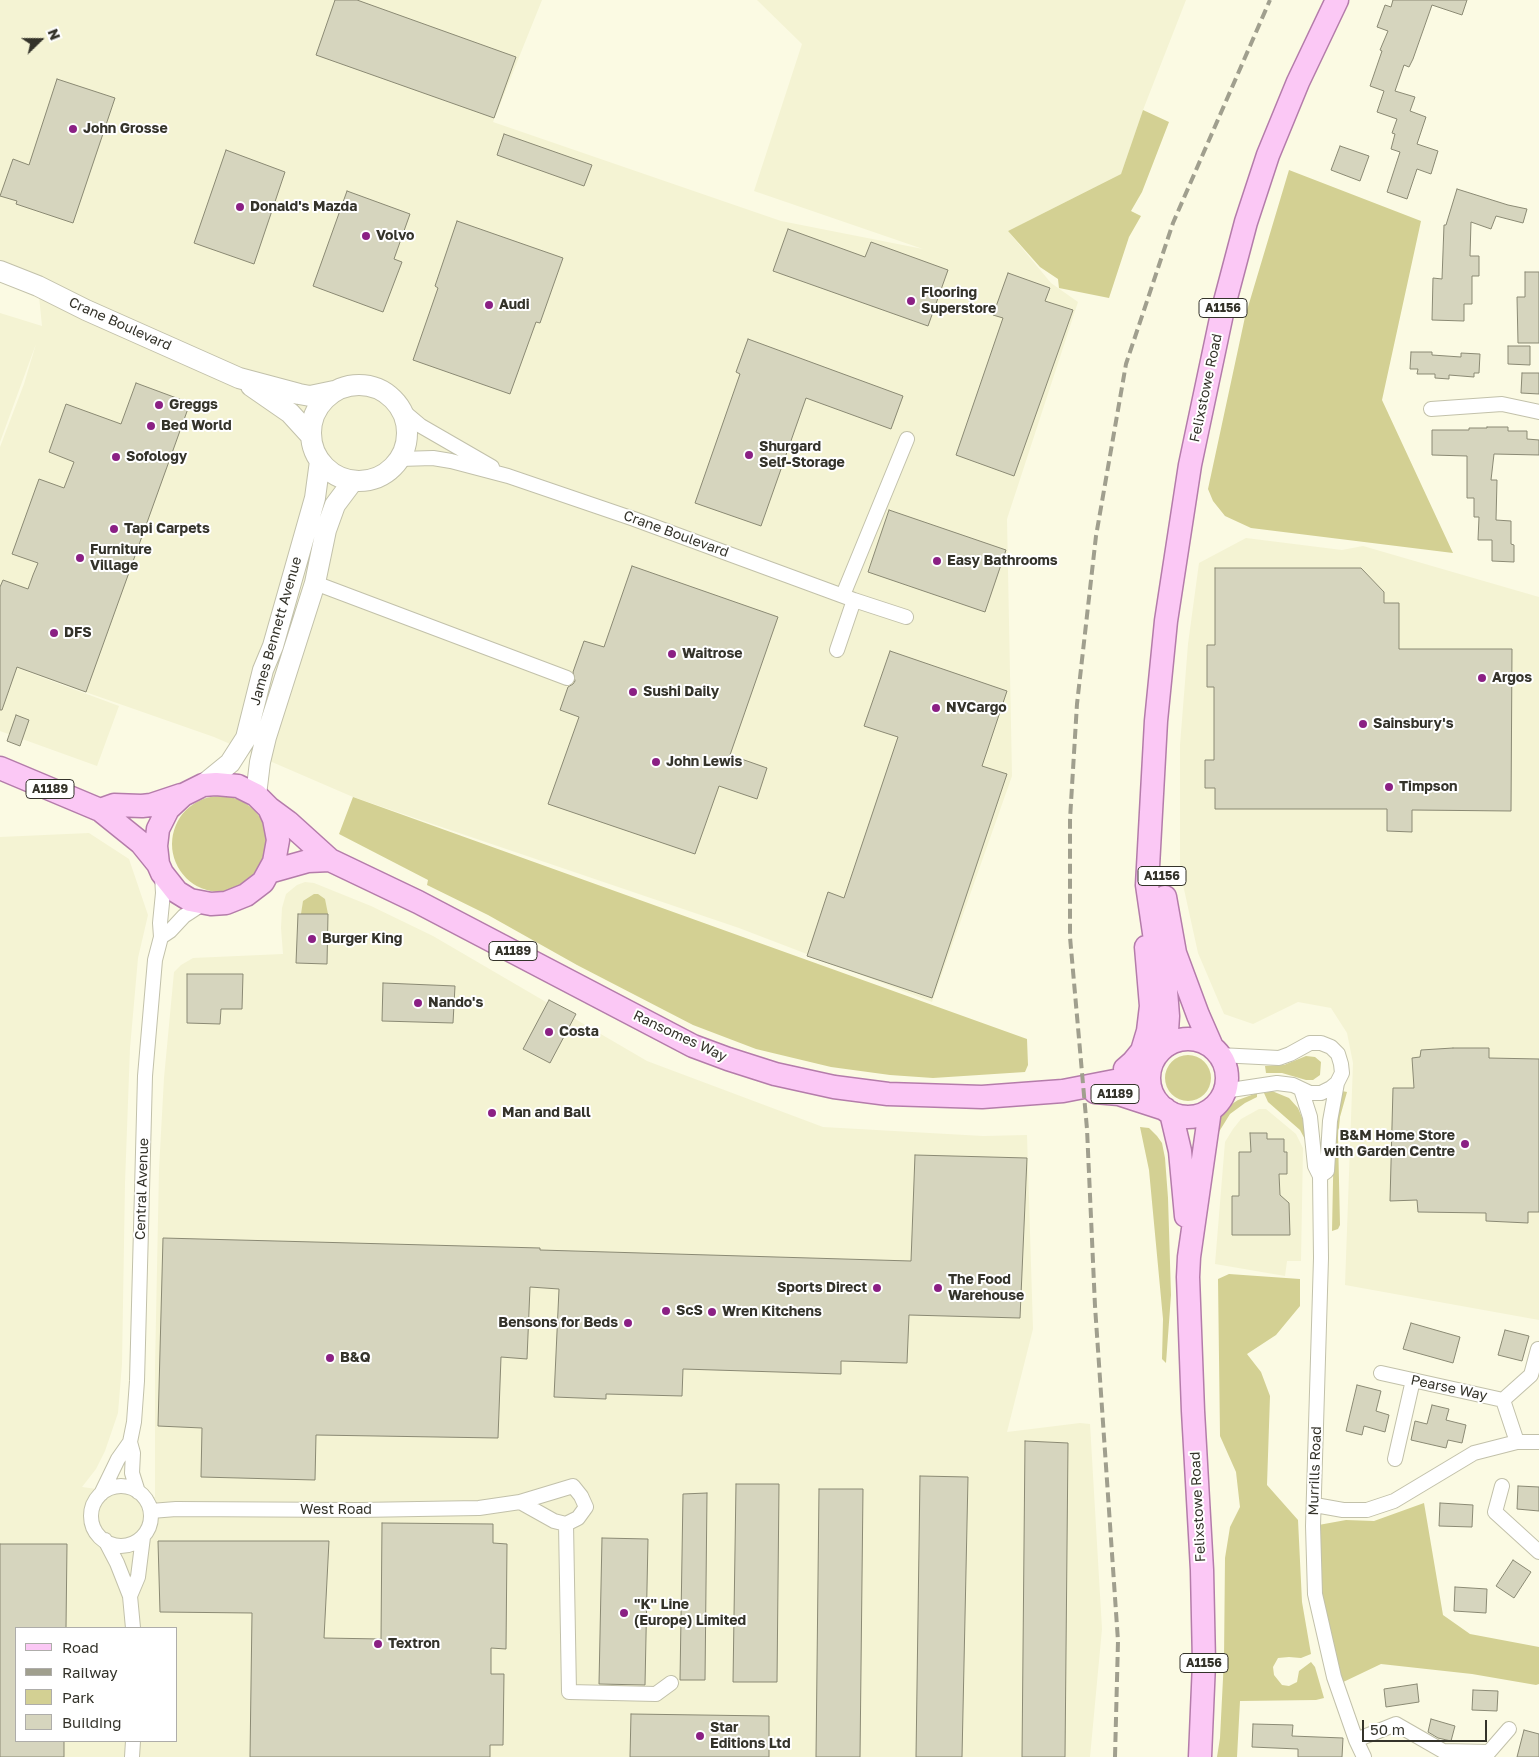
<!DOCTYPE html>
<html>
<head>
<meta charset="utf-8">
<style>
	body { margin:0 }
	#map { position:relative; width:1539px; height:1757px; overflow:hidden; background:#fbfae3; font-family:"Golos Text",sans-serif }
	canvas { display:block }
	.legend { position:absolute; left:15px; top:1627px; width:162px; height:115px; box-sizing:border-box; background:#fff; border:1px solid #aeadaa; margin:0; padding:6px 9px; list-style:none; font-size:15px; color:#34332a }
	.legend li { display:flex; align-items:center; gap:10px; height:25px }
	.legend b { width:25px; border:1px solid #aeadaa }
	.north { position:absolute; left:15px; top:15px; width:50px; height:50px; -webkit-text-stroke:4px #fff; paint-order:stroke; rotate:68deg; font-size:14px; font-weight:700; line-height:20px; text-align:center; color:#34332a }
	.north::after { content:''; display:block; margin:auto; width:18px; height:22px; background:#34332a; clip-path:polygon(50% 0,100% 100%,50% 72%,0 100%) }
	.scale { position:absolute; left:1362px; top:1720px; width:125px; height:22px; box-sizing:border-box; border:2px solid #34332a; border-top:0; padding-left:6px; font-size:15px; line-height:18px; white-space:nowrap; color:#34332a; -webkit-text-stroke:4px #fff; paint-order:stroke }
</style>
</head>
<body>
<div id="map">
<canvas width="1539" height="1757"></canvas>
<ul class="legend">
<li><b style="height:6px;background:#fbc8f5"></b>Road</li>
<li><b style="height:6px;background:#a09f8e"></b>Railway</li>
<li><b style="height:14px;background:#d3d093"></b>Park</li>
<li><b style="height:14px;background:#d6d5be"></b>Building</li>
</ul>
<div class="north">N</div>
<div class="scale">50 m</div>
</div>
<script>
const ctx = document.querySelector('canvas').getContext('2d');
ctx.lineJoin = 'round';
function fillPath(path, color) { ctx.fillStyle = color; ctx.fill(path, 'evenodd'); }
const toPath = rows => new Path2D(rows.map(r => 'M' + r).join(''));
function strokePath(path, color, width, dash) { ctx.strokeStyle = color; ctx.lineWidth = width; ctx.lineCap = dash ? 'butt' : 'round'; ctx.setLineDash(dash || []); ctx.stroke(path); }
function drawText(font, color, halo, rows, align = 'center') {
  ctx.font = font + ' "Golos Text",sans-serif'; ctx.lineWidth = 4; ctx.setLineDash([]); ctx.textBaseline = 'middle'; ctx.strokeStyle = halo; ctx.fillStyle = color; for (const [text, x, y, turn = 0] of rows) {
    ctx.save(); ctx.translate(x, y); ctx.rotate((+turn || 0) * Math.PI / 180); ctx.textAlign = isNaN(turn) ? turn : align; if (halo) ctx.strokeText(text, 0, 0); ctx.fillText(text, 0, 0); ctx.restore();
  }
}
const built = toPath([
	[0,0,542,0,493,122,781,221,923,249,754,191,802,44,757,0,1186,0,1143,110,1121,174,1008,231,1051,283,1078,302,1007,519,1012,776,932,1002,739,928,353,797,214,737,14,667,119,706,97,766,0,731,0,447,24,384,36,344,0,442,0,313,42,326,38,286,0,271],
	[1246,538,1342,550,1363,546,1539,597,1539,1320,1345,1285,1353,1063,1347,1033,1331,1008,1298,1002,1253,1024,1224,1014,1198,953,1180,871,1180,745,1188,644,1199,563],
	[89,833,129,859,148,915,138,958,130,1048,125,1183,122,1364,118,1413,105,1451,96,1469,82,1487,155,1497,155,1368,159,1169,164,1078,174,972,181,965,193,958,283,954,281,928,282,908,286,894,297,885,305,882,314,883,371,906,433,936,647,1061,823,1127,983,1136,1027,1135,1033,1329,1007,1432,1080,1423,1090,1424,1102,1629,1090,1757,0,1757,0,837],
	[16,1628,176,1628,176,1741,16,1741],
	[1259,1109,1266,1109,1296,1134,1303,1148,1301,1261,1287,1261,1285,1276,1215,1264,1225,1142,1233,1129,1241,1119]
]);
const green = toPath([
	[1143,110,1169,122,1142,192,1131,211,1141,216,1129,237,1109,298,1059,288,1058,279,1040,267,1008,231,1121,174],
	[1289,170,1421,221,1382,400,1453,553,1251,528,1225,516,1213,501,1208,489,1245,317],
	'172 844a48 48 0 1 1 96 0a48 48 0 1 1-96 0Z',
	[353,797,1027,1039,1028,1065,1025,1072,933,1078,890,1075,831,1067,756,1049,693,1025,577,965,488,915,427,885,428,880,339,834],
	[314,894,318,894,325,899,328,914,301,914,303,901],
	'1165 1078a23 23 0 1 1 46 0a23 23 0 1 1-46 0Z',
	[1306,1056,1315,1057,1321,1062,1320,1075,1313,1080,1306,1080,1282,1073,1266,1073,1265,1066,1284,1065],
	[1272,1091,1289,1098,1298,1108,1306,1127,1309,1147,1300,1130,1268,1102,1264,1093],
	[1342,1091,1347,1092,1340,1117,1338,1137,1340,1225,1338,1229,1332,1231,1334,1132],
	[1257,1093,1257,1097,1245,1103,1230,1114,1217,1135,1220,1117,1226,1108,1238,1100],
	[1140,1127,1149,1128,1157,1136,1162,1143,1165,1158,1168,1198,1171,1295,1166,1363,1162,1359,1163,1319,1149,1170],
	[1229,1274,1300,1279,1300,1306,1276,1335,1247,1354,1261,1372,1270,1396,1267,1485,1298,1520,1302,1602,1311,1654,1301,1658,1289,1657,1278,1658,1273,1667,1274,1675,1282,1685,1289,1686,1297,1682,1299,1671,1311,1662,1315,1667,1324,1698,1316,1700,1240,1701,1237,1757,1217,1757,1220,1738,1224,1659,1225,1558,1230,1527,1240,1507,1236,1472,1220,1436,1218,1279],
	[1424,1503,1443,1615,1470,1634,1539,1647,1539,1684,1536,1685,1472,1674,1381,1664,1337,1685,1315,1594,1313,1526,1346,1520,1374,1521]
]);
const building = toPath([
	[335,0,357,0,516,57,494,118,316,55,335,0],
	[1393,0,1467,0,1462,15,1432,5,1413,59,1409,67,1404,65,1395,91,1415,97,1410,111,1426,117,1417,144,1438,151,1431,174,1417,169,1407,199,1387,192,1400,152,1391,149,1395,134,1392,133,1397,119,1377,112,1384,91,1370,86,1382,51,1380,50,1388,31,1377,27,1385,5,1391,7,1393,0],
	[57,79,115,98,73,223,16,204,17,201,0,196,13,159,29,165,57,79],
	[504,134,592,165,584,186,497,155,504,134],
	[1340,146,1369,156,1360,181,1331,170,1340,146],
	[226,150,285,172,254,264,194,243,226,150],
	[1457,189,1508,205,1527,209,1523,223,1496,216,1491,229,1471,222,1470,256,1479,256,1479,276,1472,276,1472,304,1464,304,1464,321,1432,320,1433,278,1442,279,1444,225,1446,225,1457,189],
	[347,191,410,214,394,259,402,262,383,312,313,286,347,191],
	[457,221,563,258,540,323,536,322,510,394,413,360,438,288,435,286,457,221],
	[788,229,865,257,871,242,948,270,928,326,773,271,788,229],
	[1525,272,1539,272,1539,343,1518,343,1517,297,1525,297,1525,272],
	[1008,273,1050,288,1045,301,1073,310,1014,476,956,455,1003,318,993,315,1008,273],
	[748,339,903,396,891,429,806,398,761,526,695,503,740,374,736,372,748,339],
	[1508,346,1530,346,1530,365,1508,364,1508,346],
	[1411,352,1432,352,1432,355,1461,357,1461,353,1480,354,1479,373,1474,373,1474,377,1449,375,1449,379,1435,378,1435,374,1417,374,1418,369,1410,369,1411,352],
	[1522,373,1539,373,1539,394,1521,393,1522,373],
	[136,383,190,403,86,692,17,667,2,710,0,710,0,587,3,580,28,589,33,575,38,563,12,554,39,479,64,488,74,462,49,452,66,404,121,424,136,383],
	[1487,427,1508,427,1508,431,1527,431,1527,439,1539,440,1539,455,1494,454,1491,480,1497,480,1496,520,1511,521,1511,544,1514,545,1514,562,1492,561,1492,540,1478,540,1479,517,1474,517,1474,498,1467,498,1467,456,1432,455,1432,430,1469,430,1469,428,1487,428,1487,427],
	[889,510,1006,550,985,612,868,572,889,510],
	[632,566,778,617,730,755,767,768,757,799,719,786,695,854,548,804,579,717,560,710,568,687,573,684,575,681,573,672,584,641,604,647,632,566],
	[1215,568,1361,568,1384,592,1384,603,1399,603,1399,649,1512,649,1511,811,1412,810,1412,832,1387,831,1387,809,1215,809,1215,788,1205,788,1205,760,1214,760,1214,687,1207,687,1207,645,1215,645,1215,568],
	[890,651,1007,691,982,766,1007,774,932,998,807,956,828,892,844,898,898,737,864,726,890,651],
	[16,715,29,720,20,746,7,741,16,715],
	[298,914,328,914,327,964,296,963,298,914],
	[187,974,243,974,242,1009,221,1009,220,1024,187,1023,187,974],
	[383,983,455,986,453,1023,382,1021,383,983],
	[549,1000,576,1014,550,1063,523,1049,549,1000],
	[1453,1048,1489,1048,1489,1058,1539,1059,1539,1212,1528,1212,1528,1223,1486,1221,1486,1213,1418,1212,1417,1200,1390,1201,1393,1088,1414,1088,1412,1058,1420,1057,1421,1050,1453,1048],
	[1250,1133,1267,1133,1267,1139,1284,1139,1284,1152,1287,1152,1287,1174,1279,1174,1280,1195,1289,1203,1290,1235,1232,1235,1232,1196,1239,1196,1239,1152,1251,1152,1250,1133],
	[915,1155,1027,1158,1020,1318,909,1315,907,1363,841,1361,841,1374,683,1369,682,1396,606,1394,606,1399,554,1397,559,1289,530,1287,527,1359,501,1357,498,1438,316,1435,315,1480,201,1477,202,1428,158,1426,163,1238,540,1248,540,1250,911,1261,915,1155],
	[1411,1323,1460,1337,1453,1363,1403,1349,1411,1323],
	[1505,1330,1529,1336,1522,1361,1498,1355,1505,1330],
	[1357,1385,1381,1391,1376,1411,1389,1415,1385,1432,1364,1426,1362,1435,1346,1431,1357,1385],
	[1432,1405,1449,1409,1446,1420,1466,1425,1462,1443,1448,1440,1446,1448,1411,1440,1415,1421,1427,1424,1432,1405],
	[1025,1441,1068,1443,1065,1757,1022,1757,1025,1441],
	[920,1476,968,1477,962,1757,916,1757,920,1476],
	[736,1484,779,1484,777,1682,733,1682,736,1484],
	[1518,1486,1539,1487,1539,1511,1517,1509,1518,1486],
	[819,1489,863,1489,860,1757,816,1757,819,1489],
	[707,1493,705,1680,680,1680,683,1494,707,1493],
	[1440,1503,1473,1505,1472,1527,1439,1526,1440,1503],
	[382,1523,493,1524,493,1543,507,1544,506,1649,491,1648,491,1674,504,1674,503,1745,490,1745,490,1757,250,1757,252,1613,160,1612,158,1541,329,1541,324,1638,381,1639,382,1523],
	[602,1538,648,1539,645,1685,599,1684,602,1538],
	[0,1544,67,1544,66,1628,16,1628,16,1741,64,1741,64,1757,0,1757,0,1544],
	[1513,1560,1531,1572,1514,1598,1496,1586,1513,1560],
	[1455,1587,1487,1589,1486,1613,1454,1611,1455,1587],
	[1417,1684,1419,1702,1386,1707,1384,1689,1417,1684],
	[1473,1690,1498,1691,1497,1711,1472,1710,1473,1690],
	[631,1714,769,1716,769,1757,630,1757,631,1714],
	[1431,1719,1455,1726,1451,1741,1438,1738,1428,1732,1431,1719],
	[1253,1724,1293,1725,1292,1736,1343,1738,1342,1757,1298,1757,1298,1749,1252,1747,1253,1724],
	[1524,1730,1539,1734,1539,1757,1517,1757,1524,1730]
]);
const street = toPath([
	[1431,409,1502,404,1539,412],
	[402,410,421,426,492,467],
	[400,459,433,458,451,461,508,476,634,519,854,600,906,617],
	[315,583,567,678],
	[843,595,907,439],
	[837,650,854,600],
	[161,937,170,931,184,916,204,903],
	[1219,1055,1279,1058,1290,1054,1310,1043,1321,1043,1331,1047,1338,1054,1341,1064,1342,1073,1337,1083,1331,1088,1321,1093,1310,1093,1293,1085,1277,1083,1224,1091],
	[1301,1089,1310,1117,1315,1166,1320,1176,1321,1258,1313,1526,1315,1594,1334,1677,1356,1740,1364,1757],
	[1320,1176,1327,1171,1330,1121,1337,1083],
	[1381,1373,1503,1400,1517,1442],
	[1503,1400,1531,1375,1538,1349],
	[1395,1459,1413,1380],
	[1502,1486,1495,1512,1539,1552],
	'91 1516a30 30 0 1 1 60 0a30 30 0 1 1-60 0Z',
	[138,1492,132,1473,133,1453,130,1442,134,1422,137,1381,145,1076,155,960,161,937,160,923,163,893,162,876],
	[101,1494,118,1459,130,1442],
	[1315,1505,1343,1510,1367,1510,1394,1501,1474,1453,1517,1442,1539,1442],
	[151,1511,176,1509,358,1510,479,1508,520,1502,573,1486,581,1496,586,1507,578,1518,566,1524,554,1521,520,1502],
	[566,1524,569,1692,656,1694,671,1683],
	[105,1540,117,1563,130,1596,133,1628],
	[130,1596,138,1577,143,1537],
	[1356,1740,1396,1724,1443,1751,1489,1752,1509,1729],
	[132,1757,133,1741]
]);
const secondary = toPath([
	[0,271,38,286,86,310,239,378,299,394,310,396,334,391],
	'311 433a48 48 0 1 1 96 0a48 48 0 1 1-96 0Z',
	[251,386,290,413,311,436],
	[203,785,230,763,246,738,263,670,273,646,315,498,320,461],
	[256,795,260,762,266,737,315,583,326,530,335,505,353,481]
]);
const primary = toPath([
	[0,768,100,810,141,843,158,864],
	[216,784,238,786,256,795,269,808,274,819,278,840,274,862,263,882,246,895,226,903,211,904,190,900,177,892,162,873,158,864,156,846,158,829,168,809,183,795,203,785,216,784],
	[269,808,288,822,330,860,418,902,693,1046,728,1059,775,1074,834,1087,888,1094,982,1097,1063,1091,1130,1078,1150,1067],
	[100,810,114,805,142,806,151,805,181,795],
	[269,872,308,861,330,860],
	[1165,897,1175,953,1198,1015,1212,1047],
	'1149 1078a39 39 0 1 1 78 0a39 39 0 1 1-78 0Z',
	[1166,1046,1168,1016,1165,978,1155,940,1147,885,1156,721,1166,621,1190,465,1223,309,1246,222,1268,155,1298,82,1337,0],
	[1125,1069,1133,1062,1142,1051,1148,1031,1151,1006,1146,947],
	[1095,1092,1119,1094,1165,1109],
	[1171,1113,1180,1151,1186,1216],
	[1200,1757,1204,1663,1202,1570,1193,1411,1188,1277,1189,1257,1210,1110]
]);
const rail = toPath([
	[1115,1757,1118,1641,1095,1306,1087,1129,1070,937,1070,819,1077,704,1096,536,1126,364,1173,223,1270,0]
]);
const markers = [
	[73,129,5,"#8b2084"],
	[240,207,5,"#8b2084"],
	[366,236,5,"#8b2084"],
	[911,301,5,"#8b2084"],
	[489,305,5,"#8b2084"],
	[159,405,5,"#8b2084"],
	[151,426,5,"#8b2084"],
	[749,455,5,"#8b2084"],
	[116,457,5,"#8b2084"],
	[114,529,5,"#8b2084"],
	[80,558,5,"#8b2084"],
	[937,561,5,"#8b2084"],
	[54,633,5,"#8b2084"],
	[672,654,5,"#8b2084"],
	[1482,678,5,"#8b2084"],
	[633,692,5,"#8b2084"],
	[936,708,5,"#8b2084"],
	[1363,724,5,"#8b2084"],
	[656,762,5,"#8b2084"],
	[1389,787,5,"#8b2084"],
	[312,939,5,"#8b2084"],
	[418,1003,5,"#8b2084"],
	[549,1032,5,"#8b2084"],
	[492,1113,5,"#8b2084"],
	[1465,1144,5,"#8b2084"],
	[877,1288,5,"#8b2084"],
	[938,1288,5,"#8b2084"],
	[666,1311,5,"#8b2084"],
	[712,1312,5,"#8b2084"],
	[628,1323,5,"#8b2084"],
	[330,1358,5,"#8b2084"],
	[624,1613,5,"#8b2084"],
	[378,1644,5,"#8b2084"],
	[700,1736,5,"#8b2084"]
];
const shields = [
	[1223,308,48],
	[50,789,48],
	[1162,876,48],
	[513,951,48],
	[1115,1094,48],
	[1204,1663,48]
];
const shieldNames = [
	["A1156",1223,308],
	["A1189",50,789],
	["A1156",1162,876],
	["A1189",513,951],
	["A1189",1115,1094],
	["A1156",1204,1663]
];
const poiNames = [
	["John Grosse",83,129],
	["Donald's Mazda",250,207],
	["Volvo",376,236],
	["Flooring",921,293],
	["Superstore",921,309],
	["Audi",499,305],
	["Greggs",169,405],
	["Bed World",161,426],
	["Shurgard",759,447],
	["Self-Storage",759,463],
	["Sofology",126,457],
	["Tapi Carpets",124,529],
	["Furniture",90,550],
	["Village",90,566],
	["Easy Bathrooms",947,561],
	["DFS",64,633],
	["Waitrose",682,654],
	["Argos",1492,678],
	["Sushi Daily",643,692],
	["NVCargo",946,708],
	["Sainsbury's",1373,724],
	["John Lewis",666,762],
	["Timpson",1399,787],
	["Burger King",322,939],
	["Nando's",428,1003],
	["Costa",559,1032],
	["Man and Ball",502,1113],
	["B&M Home Store",1455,1136,"right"],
	["with Garden Centre",1455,1152,"right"],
	["The Food",948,1280],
	["Warehouse",948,1296],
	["Sports Direct",867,1288,"right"],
	["ScS",676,1311],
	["Wren Kitchens",722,1312],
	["Bensons for Beds",618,1323,"right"],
	["B&Q",340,1358],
	["\"K\" Line",634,1605],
	["(Europe) Limited",634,1621],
	["Textron",388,1644],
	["Star",710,1728],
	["Editions Ltd",710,1744]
];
const streetNames = [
	["Crane Boulevard",120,324,24],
	["Felixstowe Road",1206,388,-78],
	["Crane Boulevard",676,534,20],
	["James Bennett Avenue",276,631,-74],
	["Ransomes Way",680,1036,25],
	["Central Avenue",142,1189,-88],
	["Pearse Way",1449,1388,12],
	["Murrills Road",1315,1471,-88],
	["Felixstowe Road",1198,1507,-93],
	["West Road",336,1510]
];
fillPath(built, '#f4f3d3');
fillPath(green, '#d3d093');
fillPath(building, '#d6d5be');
strokePath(building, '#8b8a74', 1);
strokePath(street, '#c2c1aa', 16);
strokePath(secondary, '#c2c1aa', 22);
strokePath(primary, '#b47caa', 25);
strokePath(street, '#fff', 14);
strokePath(secondary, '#fff', 20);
strokePath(primary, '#fbc8f5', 22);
strokePath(rail, '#a09f8e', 4, [10, 5]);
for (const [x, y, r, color] of markers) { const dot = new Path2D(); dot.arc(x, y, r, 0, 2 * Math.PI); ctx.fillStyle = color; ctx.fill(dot); strokePath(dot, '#fff', 2); }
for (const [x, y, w] of shields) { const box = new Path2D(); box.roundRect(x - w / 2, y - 9.5, w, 19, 4); ctx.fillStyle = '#fff'; ctx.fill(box); strokePath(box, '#34332a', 1); }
drawText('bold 12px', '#34332a', null, shieldNames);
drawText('bold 14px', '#34332a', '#fff', poiNames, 'left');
drawText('14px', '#34332a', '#fff', streetNames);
</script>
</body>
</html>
